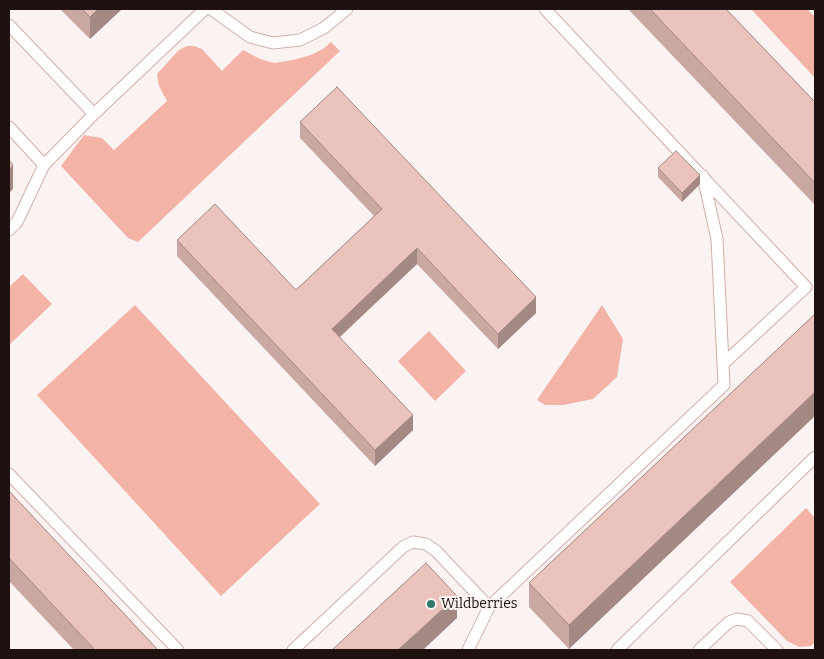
<!DOCTYPE html>
<html>
<head>
<meta charset="utf-8">
<style>
	body { margin:0 }
	#map { position:relative; width:824px; height:659px; overflow:hidden; background:#fbf3f2; font-family:Bitter,serif }
	canvas { display:block }
	.frame { position:absolute; inset:0; border:10px solid #1e110f; pointer-events:none }
</style>
</head>
<body>
<div id="map">
<canvas width="824" height="659"></canvas>
<div class="frame"></div>
</div>
<script>
const ctx = document.querySelector('canvas').getContext('2d');
ctx.lineJoin = 'round';
function fillPath(path, color) { ctx.fillStyle = color; ctx.fill(path, 'evenodd'); }
const toPath = rows => new Path2D(rows.map(r => 'M' + r).join(''));
function strokePath(path, color, width, dash) { ctx.strokeStyle = color; ctx.lineWidth = width; ctx.lineCap = dash ? 'butt' : 'round'; ctx.setLineDash(dash || []); ctx.stroke(path); }
function drawText(font, color, halo, rows, align = 'center') {
  ctx.font = font + ' Bitter,serif'; ctx.lineWidth = 4; ctx.setLineDash([]); ctx.textBaseline = 'middle'; ctx.strokeStyle = halo; ctx.fillStyle = color; for (const [text, x, y, turn = 0] of rows) {
    ctx.save(); ctx.translate(x, y); ctx.rotate((+turn || 0) * Math.PI / 180); ctx.textAlign = isNaN(turn) ? turn : align; if (halo) ctx.strokeText(text, 0, 0); ctx.fillText(text, 0, 0); ctx.restore();
  }
}
const green = toPath([
	[751,9,807,9,815,17,815,78],
	[331,42,340,51,138,242,128,238,61,166,84,135,102,138,114,150,167,101,159,86,157,74,179,50,187,46,194,46,202,49,222,71,243,50,260,59,274,63,293,60,311,55,323,49],
	[23,274,52,304,9,345,9,287],
	[135,305,320,504,221,596,37,395],
	[602,305,623,339,617,377,593,399,563,405,545,405,537,400],
	[429,331,466,371,435,401,398,361],
	[806,508,815,518,815,642,811,646,799,647,787,641,730,582]
]);
const lane = toPath([
	[211,9,250,37,273,43,300,40,324,28,347,9],
	[545,9,806,287,723,364],
	[9,25,94,114],
	[9,127,44,165],
	[9,230,17,222,44,165,94,114,205,9],
	[9,474,178,650],
	[293,650,403,547,413,542,426,544,436,551,489,607],
	[468,650,489,607,724,385,717,239,703,176],
	[617,650,815,457],
	[699,650,729,622,737,619,748,621,777,650]
]);
const wall = toPath([
	[60,9,122,9,90,39],
	[628,9,726,9,815,102,815,205],
	[300,122,536,313,498,349,417,264,340,337,413,430,375,466,177,256,177,240,296,290,374,216,300,138],
	[658,168,700,184,682,202,658,177],
	[815,314,569,649,529,607,529,583],
	[9,491,158,650,74,650,9,581]
]);
const shadedWall = toPath([
	[98,9,122,9,90,39,90,17],
	[13,165,13,189,9,193,9,170],
	[700,175,700,184,682,202,682,193],
	[417,248,417,264,332,344,332,329],
	[536,297,536,313,498,349,498,334],
	[815,392,815,416,569,649,569,625],
	[413,415,413,430,375,466,375,450],
	[457,596,457,618,423,650,398,650]
]);
const building = toPath([
	[82,9,98,9,90,17,82,9],
	[650,9,726,9,815,102,815,183,650,9],
	[337,87,536,297,498,334,417,248,332,329,413,415,375,450,177,240,215,204,296,290,382,209,300,122,337,87],
	[676,151,700,175,682,193,658,168,676,151],
	[9,160,13,165,9,170,9,160],
	[815,314,815,392,569,625,529,583,815,314],
	[9,491,158,650,95,650,9,558,9,491],
	[426,563,457,596,398,650,332,650,426,563]
]);
const markers = [
	[431,604,5,"#33786c"]
];
const poiNames = [
	["Wildberries",441,604]
];
fillPath(green, '#f3b3a7');
strokePath(lane, '#d4aea6', 13);
strokePath(lane, '#fff', 11);
fillPath(wall, '#c9a8a2');
fillPath(shadedWall, '#a48884');
fillPath(building, '#eac3bc');
strokePath(building, '#a48884', 1);
for (const [x, y, r, color] of markers) { const dot = new Path2D(); dot.arc(x, y, r, 0, 2 * Math.PI); ctx.fillStyle = color; ctx.fill(dot); strokePath(dot, '#fbf3f2', 2); }
drawText('14px', '#1e110f', '#fbf3f2', poiNames, 'left');
</script>
</body>
</html>
